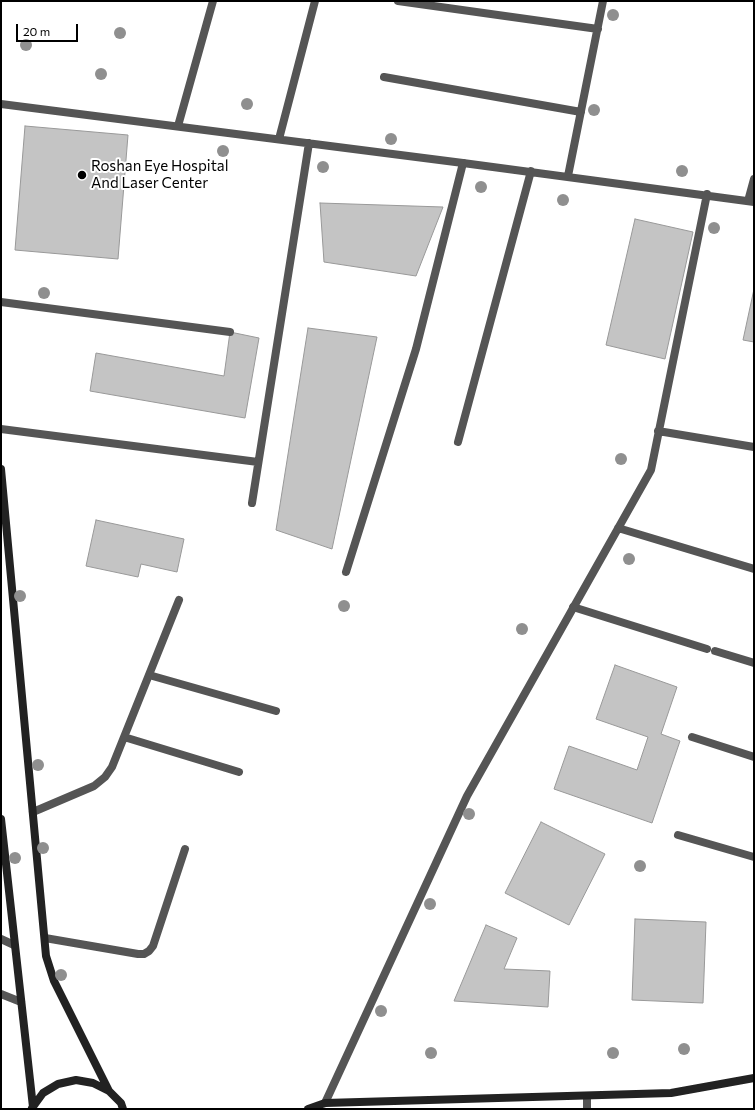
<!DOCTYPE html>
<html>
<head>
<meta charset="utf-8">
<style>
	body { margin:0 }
	#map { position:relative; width:755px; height:1110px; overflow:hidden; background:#fff; font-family:Commissioner,sans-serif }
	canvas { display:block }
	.frame { position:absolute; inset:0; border:2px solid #000; pointer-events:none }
	.scale { position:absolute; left:16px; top:24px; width:62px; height:18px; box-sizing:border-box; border:2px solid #000; border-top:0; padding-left:5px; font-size:12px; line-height:14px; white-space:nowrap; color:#000; -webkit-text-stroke:3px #fff; paint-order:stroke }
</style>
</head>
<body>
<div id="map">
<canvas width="755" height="1110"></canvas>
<div class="frame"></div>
<div class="scale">20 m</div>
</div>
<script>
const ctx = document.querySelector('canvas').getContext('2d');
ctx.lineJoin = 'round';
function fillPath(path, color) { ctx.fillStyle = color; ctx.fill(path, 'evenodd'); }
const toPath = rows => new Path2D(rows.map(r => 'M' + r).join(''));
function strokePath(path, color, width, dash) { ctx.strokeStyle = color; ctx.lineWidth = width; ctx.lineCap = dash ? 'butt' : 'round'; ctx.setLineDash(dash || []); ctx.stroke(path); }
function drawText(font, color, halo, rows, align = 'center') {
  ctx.font = font + ' Commissioner,sans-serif'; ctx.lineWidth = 4; ctx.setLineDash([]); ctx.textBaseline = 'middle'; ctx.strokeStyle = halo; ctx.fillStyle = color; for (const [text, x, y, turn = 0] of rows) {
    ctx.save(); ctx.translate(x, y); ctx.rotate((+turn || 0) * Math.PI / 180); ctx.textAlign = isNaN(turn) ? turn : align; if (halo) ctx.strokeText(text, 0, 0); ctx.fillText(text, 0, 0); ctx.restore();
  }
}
const building = toPath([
	[25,126,128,135,118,259,15,250,25,126],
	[320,203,443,207,416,276,324,262,320,203],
	[635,219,693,232,665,359,606,345,635,219],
	[754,289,754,342,743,340,754,289],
	[308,328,377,337,332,549,276,530,308,328],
	[230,332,259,338,245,418,90,391,96,353,224,376,230,332],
	[96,520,184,539,177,572,141,564,138,577,86,566,96,520],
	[615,665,677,687,661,734,680,741,652,823,554,789,569,746,637,770,648,737,596,719,615,665],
	[541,822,605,854,569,925,505,893,541,822],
	[635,919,706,922,703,1003,632,1000,635,919],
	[486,925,517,938,504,969,550,971,548,1007,454,1001,486,925]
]);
const lane = toPath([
	[1,302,230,332],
	[346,572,416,349,463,163],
	[573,607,707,649],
	[715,651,754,663],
	[692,737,754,757],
	[678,835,754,857]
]);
const street = toPath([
	[398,1,598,29],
	[384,77,581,112],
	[1,104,463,163,754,202],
	[178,126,213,1],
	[279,139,315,1],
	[568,176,603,1],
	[748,201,754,179],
	[1,429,258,462],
	[658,431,754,447],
	[458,442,531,171],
	[252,503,309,143],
	[618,528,754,569],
	[149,675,276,711],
	[124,737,239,772],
	[33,812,94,786,105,777,112,767,179,600],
	[45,938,138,954,144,954,149,951,153,946,185,849],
	[1,939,14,945],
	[1,994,21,1002],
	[325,1103,467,796,651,470,707,194],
	[587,1109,587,1096]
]);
const secondary = toPath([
	[1,469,46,956,54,981,109,1091],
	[1,819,33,1107],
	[32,1108,43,1093,58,1084,76,1080,93,1083,109,1091,121,1103,123,1109],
	[308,1109,325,1103,671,1093,754,1078]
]);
const trees = [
	[613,15],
	[120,33],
	[26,45],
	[101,74],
	[247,104],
	[594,110],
	[391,139],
	[223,151],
	[323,167],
	[682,171],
	[481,187],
	[563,200],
	[714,228],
	[44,293],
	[621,459],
	[629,559],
	[20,596],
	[344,606],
	[522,629],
	[38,765],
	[469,814],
	[43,848],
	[15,858],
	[640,866],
	[430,904],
	[61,975],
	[381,1011],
	[684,1049],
	[431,1053],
	[613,1053]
];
const markers = [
	[82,175,5,"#000"]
];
const poiNames = [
	["Roshan Eye Hospital",91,166],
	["And Laser Center",91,183]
];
fillPath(building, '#c4c4c4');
strokePath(building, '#999', 1);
strokePath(lane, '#555', 8);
strokePath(street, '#555', 8);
strokePath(secondary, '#222', 8);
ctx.fillStyle = '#8f8f8f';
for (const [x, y] of trees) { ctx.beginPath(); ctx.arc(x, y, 6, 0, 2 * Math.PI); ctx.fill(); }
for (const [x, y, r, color] of markers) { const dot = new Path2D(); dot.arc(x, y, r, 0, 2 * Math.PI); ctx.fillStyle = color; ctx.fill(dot); strokePath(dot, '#fff', 1.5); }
drawText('15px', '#000', '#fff', poiNames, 'left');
</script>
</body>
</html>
